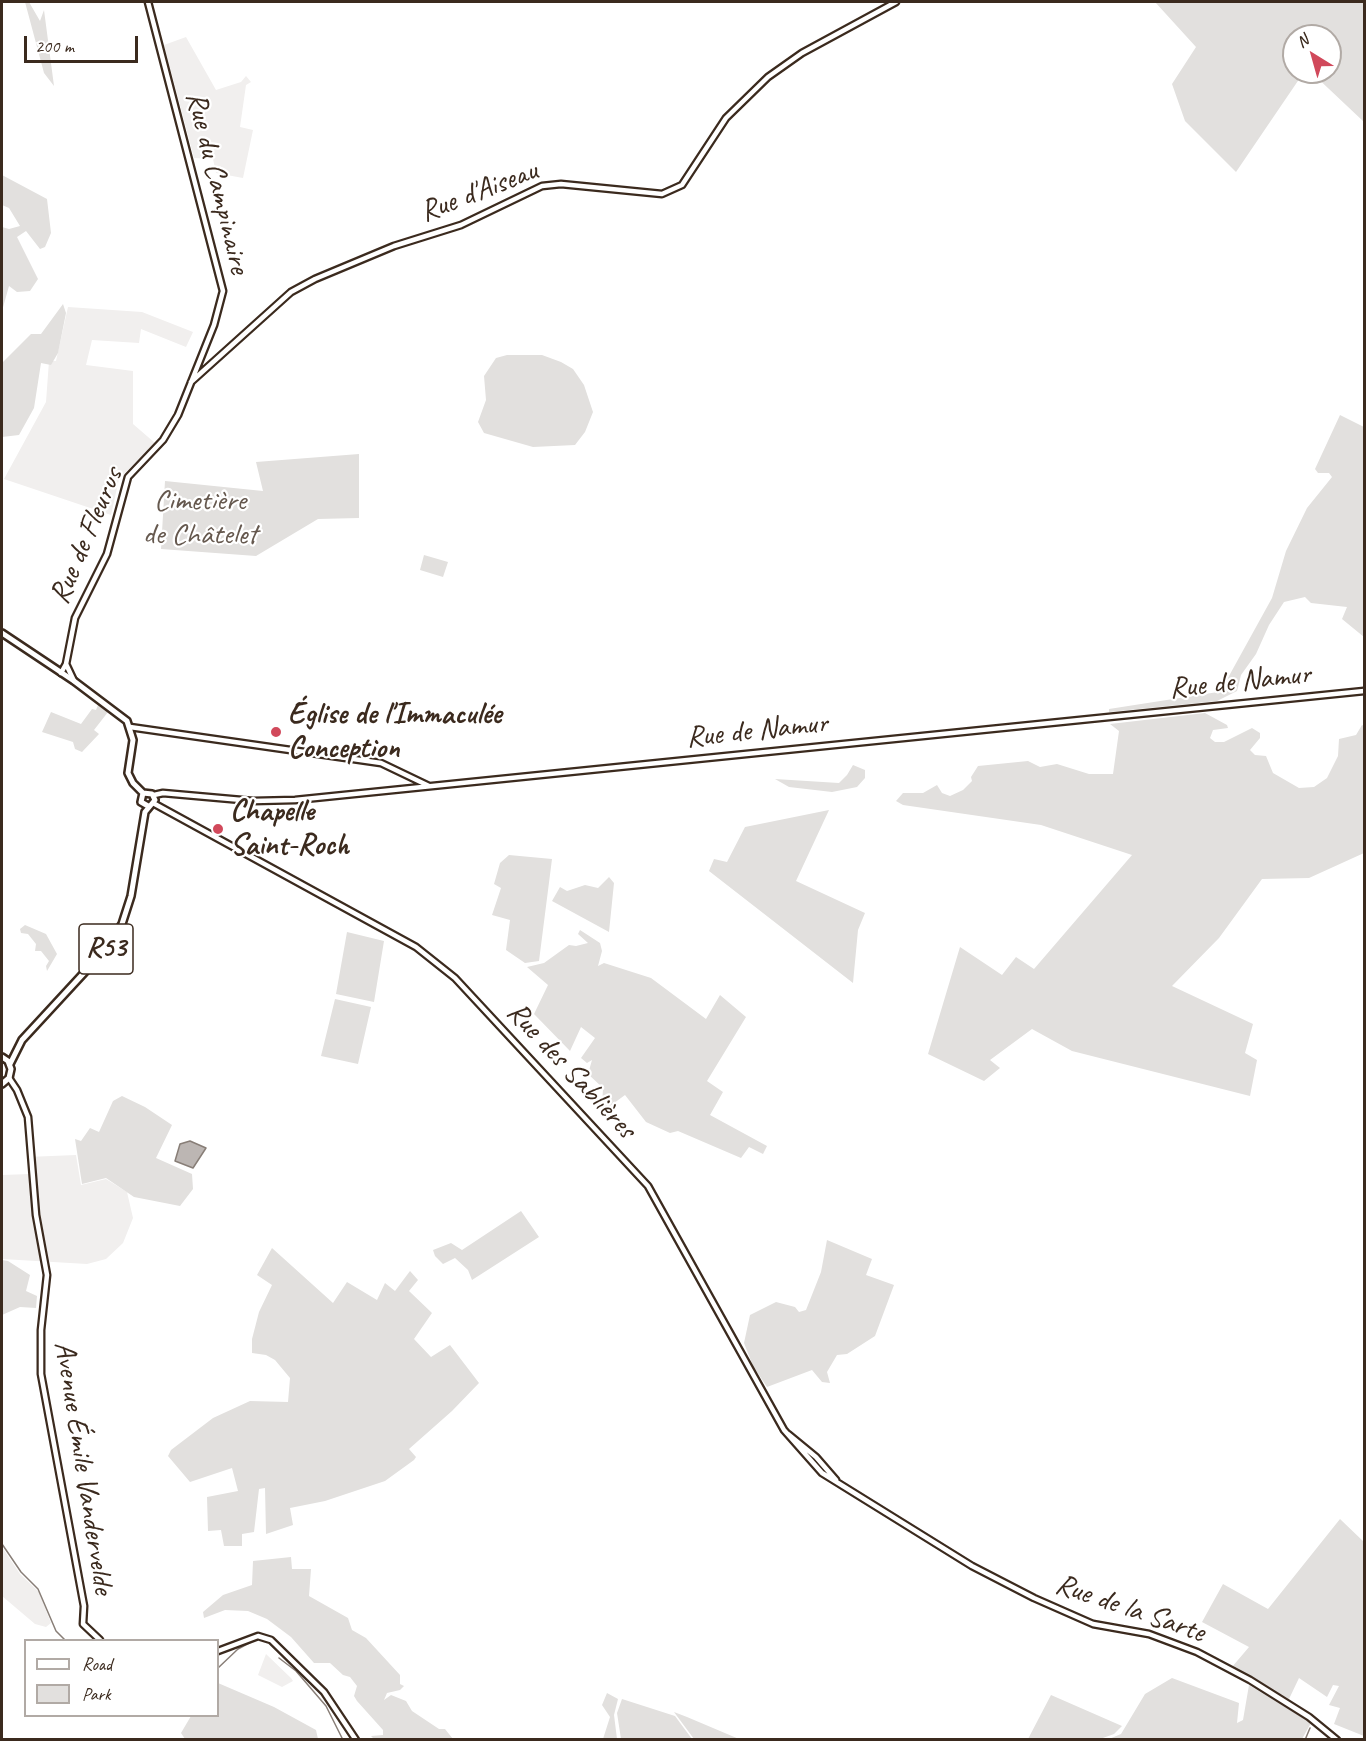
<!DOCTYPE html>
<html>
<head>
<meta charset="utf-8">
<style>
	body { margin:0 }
	#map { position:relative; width:1366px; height:1741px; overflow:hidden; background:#fff; font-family:Caveat,sans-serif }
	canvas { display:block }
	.frame { position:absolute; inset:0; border:3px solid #3b2a1e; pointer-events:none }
	.legend { position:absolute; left:24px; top:1639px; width:195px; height:78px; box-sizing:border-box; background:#fff; border:2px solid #b1aaa5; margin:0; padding:8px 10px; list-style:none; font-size:18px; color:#3b2a1e }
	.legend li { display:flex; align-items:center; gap:12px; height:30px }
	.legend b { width:30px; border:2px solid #b1aaa5 }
	.north { position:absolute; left:1282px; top:24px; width:60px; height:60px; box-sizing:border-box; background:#fff; border:2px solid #b1aaa5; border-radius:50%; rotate:323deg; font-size:16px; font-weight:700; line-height:24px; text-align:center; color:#3b2a1e }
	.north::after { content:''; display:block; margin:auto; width:21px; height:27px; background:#d1495b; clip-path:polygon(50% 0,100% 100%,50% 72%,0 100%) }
	.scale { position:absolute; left:24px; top:36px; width:114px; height:27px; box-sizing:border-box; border:3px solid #3b2a1e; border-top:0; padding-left:8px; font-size:18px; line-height:21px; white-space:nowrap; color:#3b2a1e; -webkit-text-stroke:4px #fff; paint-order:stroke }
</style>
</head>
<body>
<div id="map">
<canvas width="1366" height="1741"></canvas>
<div class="frame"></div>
<ul class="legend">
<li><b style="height:8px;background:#fff"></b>Road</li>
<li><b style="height:16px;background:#e2e0de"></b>Park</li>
</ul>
<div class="north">N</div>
<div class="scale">200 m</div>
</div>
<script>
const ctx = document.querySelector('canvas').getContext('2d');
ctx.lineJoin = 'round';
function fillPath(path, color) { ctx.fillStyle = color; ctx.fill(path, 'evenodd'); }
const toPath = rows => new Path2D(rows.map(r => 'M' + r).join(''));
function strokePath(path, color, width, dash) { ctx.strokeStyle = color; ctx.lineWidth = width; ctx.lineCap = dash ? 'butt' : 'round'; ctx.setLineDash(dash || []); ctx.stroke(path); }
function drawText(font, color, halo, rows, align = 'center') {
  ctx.font = font + ' Caveat,sans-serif'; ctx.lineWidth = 4.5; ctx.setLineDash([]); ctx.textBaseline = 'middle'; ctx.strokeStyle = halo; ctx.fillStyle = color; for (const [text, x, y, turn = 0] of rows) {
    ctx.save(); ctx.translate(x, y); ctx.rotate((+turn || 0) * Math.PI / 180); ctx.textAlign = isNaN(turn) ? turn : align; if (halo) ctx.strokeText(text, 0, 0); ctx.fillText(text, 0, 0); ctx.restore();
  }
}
const built = toPath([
	[186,37,216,90,241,82,246,76,251,82,246,85,240,127,253,130,243,178,216,173,213,159,194,158,164,45],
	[68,307,142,312,193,332,186,347,141,329,139,343,92,340,86,365,133,371,133,424,155,443,119,479,111,515,4,479,46,402,49,361,56,361],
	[76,1155,81,1185,106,1179,127,1192,133,1218,123,1243,106,1259,87,1264,2,1259,2,1175,30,1174,27,1157],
	[2,1547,20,1574,39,1592,51,1623,46,1627,35,1624,2,1596],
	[266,1654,291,1678,293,1681,282,1687,258,1675]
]);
const green = toPath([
	[25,2,29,2,40,21,44,10,54,86,44,73],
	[1155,2,1364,2,1364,122,1311,72,1330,72,1330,36,1294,36,1294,72,1304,72,1236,172,1185,121,1172,84,1196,47],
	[2,175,47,199,51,233,45,247,40,249,26,231,17,237,38,279,30,291,17,292,9,286,2,311,2,227,9,229,20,226,9,208,2,205],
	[63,304,66,313,58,353,51,365,41,363,34,408,19,435,2,437,2,363,31,334,41,334],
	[507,355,542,355,561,362,573,369,584,385,593,412,585,432,575,445,533,447,484,433,478,422,486,400,484,376,496,358],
	[1340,415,1364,427,1364,637,1342,619,1347,607,1311,603,1305,597,1284,602,1269,625,1256,654,1241,675,1237,691,1217,701,1109,712,1109,709,1218,692,1224,685,1272,598,1286,551,1307,508,1332,477,1329,473,1318,473,1315,469],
	[359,454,359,518,318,519,256,556,161,549,165,481,263,491,256,462],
	[424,555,448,562,443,577,420,570],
	[98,705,108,712,94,730,99,734,82,752,75,749,73,742,42,732,51,712,81,724,92,709,96,710],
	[1205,713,1227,725,1228,728,1213,730,1210,738,1215,742,1224,742,1252,728,1260,733,1260,738,1250,750,1255,755,1266,756,1273,773,1299,788,1314,787,1327,778,1338,756,1339,739,1356,735,1362,725,1364,726,1364,853,1309,878,1262,879,1219,938,1172,986,1253,1024,1245,1053,1257,1060,1250,1096,1072,1051,1032,1029,990,1060,1000,1068,984,1081,928,1054,960,947,1002,975,1016,957,1034,969,1132,855,1041,825,903,805,896,801,903,793,923,793,937,785,942,793,950,796,963,790,972,781,971,777,978,766,1028,761,1040,767,1057,764,1089,774,1113,774,1119,731,1110,724],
	[853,765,865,770,865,778,857,787,832,792,789,787,775,779,839,783,847,775],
	[829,810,796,881,865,913,858,930,853,983,709,871,714,859,727,862,745,827],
	[509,855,552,859,539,961,525,963,506,950,510,920,492,915,501,888,494,884,500,863],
	[609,877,614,883,609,932,552,901,560,887,567,891,585,885,598,888],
	[25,925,46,934,57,954,47,971,46,966,49,961,41,951,35,951,36,944,28,934,21,933,20,929],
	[580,930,600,943,602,951,598,966,604,963,651,978,706,1019,720,995,746,1017,707,1081,723,1092,710,1115,767,1146,763,1154,749,1147,741,1158,678,1131,670,1133,646,1122,625,1095,606,1109,602,1107,603,1088,588,1074,592,1060,587,1063,581,1058,595,1038,581,1027,570,1051,534,1014,548,985,527,967,544,963,569,945,576,946,588,943,578,934],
	[347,932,384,941,374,1002,336,994],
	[335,999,371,1007,358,1064,321,1056],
	[122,1096,145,1107,172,1125,156,1158,192,1174,193,1189,180,1206,134,1197,106,1178,82,1184,75,1139,81,1141,90,1128,99,1132,113,1101],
	[521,1211,539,1237,472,1280,468,1270,455,1258,443,1264,435,1256,433,1250,451,1243,462,1250],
	[827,1240,872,1259,866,1275,894,1285,875,1336,847,1354,837,1355,827,1372,830,1383,822,1382,812,1370,767,1387,753,1366,744,1343,750,1315,776,1302,795,1307,799,1312,806,1310,821,1272],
	[272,1248,333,1303,347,1282,377,1300,385,1283,395,1291,410,1271,418,1280,409,1291,432,1313,414,1339,431,1357,450,1345,479,1383,452,1411,409,1449,416,1457,414,1460,385,1481,325,1501,290,1508,293,1525,266,1534,265,1488,259,1489,254,1532,242,1534,242,1546,224,1546,221,1530,208,1531,207,1497,238,1491,232,1468,190,1482,168,1456,171,1450,213,1418,250,1401,288,1402,290,1378,275,1360,266,1355,252,1353,252,1339,259,1312,272,1285,257,1275],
	[2,1260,8,1261,30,1275,26,1291,37,1296,36,1308,20,1307,2,1315],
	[1340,1519,1364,1542,1364,1736,1334,1724,1340,1708,1329,1705,1339,1686,1333,1685,1327,1697,1299,1678,1289,1699,1232,1667,1249,1647,1202,1622,1223,1584,1268,1609],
	[291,1557,292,1569,311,1569,309,1596,348,1618,352,1630,366,1638,400,1675,400,1684,404,1686,400,1690,387,1693,384,1700,391,1695,406,1701,412,1711,439,1729,445,1729,453,1739,374,1739,371,1736,383,1735,383,1730,357,1701,354,1696,357,1686,350,1677,343,1675,330,1663,314,1663,291,1637,267,1619,248,1611,225,1610,204,1618,203,1612,223,1595,252,1585,253,1561],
	[1172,1678,1239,1703,1237,1723,1243,1720,1249,1685,1311,1723,1302,1739,1109,1739,1121,1734,1145,1694],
	[218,1683,274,1707,316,1730,318,1739,185,1739,181,1733,191,1716,218,1716],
	[607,1693,618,1699,614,1715,617,1739,603,1739,610,1717,602,1705],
	[1051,1695,1122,1726,1114,1734,1100,1739,1028,1739],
	[622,1699,675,1716,692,1739,621,1739,617,1713],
	[674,1712,687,1717,739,1739,694,1739]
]);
const water = toPath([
	[190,1141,206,1148,193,1168,175,1161,180,1144,190,1141]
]);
const stream = toPath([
	[2,1544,21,1572,38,1589,56,1631,65,1640],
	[279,1658,296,1671,326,1706,343,1740],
	[218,1668,238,1649,251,1642],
	[1305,1740,1310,1728]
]);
const secondary = toPath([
	[191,382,291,292,315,279,394,246,461,225,542,186,561,184,662,194,682,185,726,118,768,77,802,53,896,2],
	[66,664,74,681],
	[61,673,66,664,75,618,107,554,128,477,163,440,178,415,214,325,223,291,148,2],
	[130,727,381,763,429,786],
	[154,795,163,793,253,801,295,800,1364,691],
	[153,803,416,947,455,978,648,1186,784,1430,822,1473,972,1566,1034,1598,1093,1624,1149,1634,1197,1652,1250,1680,1309,1717,1337,1740],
	[9,1078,17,1090,28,1117,36,1215,47,1275,41,1330,41,1374,84,1606,83,1624,100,1640],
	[788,1434,816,1457,836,1480],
	[218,1651,258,1636,271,1640,324,1692,356,1740]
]);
const primary = toPath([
	[2,633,74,681,127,721,133,740,128,773,133,783,143,793],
	[143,793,141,802,148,806],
	[2,1057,8,1061,11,1069,9,1078,2,1084],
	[10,1064,22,1040,106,949,122,924,131,896,145,812,155,800,152,794,143,793]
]);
const markers = [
	[276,732,6,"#d1495b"],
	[218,829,6,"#d1495b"]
];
const shields = [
	[106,949,54]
];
const shieldNames = [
	["R53",106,949]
];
const streetNames = [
	["Rue du Campinaire",217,183,76],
	["Rue d'Aiseau",479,192,-21],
	["Rue de Fleurus",87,536,-67],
	["Rue de Namur",1240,682,-6],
	["Rue de Namur",757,731,-6],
	["Rue des Sablières",571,1071,47],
	["Avenue Émile Vandervelde",83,1468,81],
	["Rue de la Sarte",1130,1609,19]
];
const parkNames = [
	["Cimetière",200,501],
	["de Châtelet",200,535]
];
const poiNames = [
	["Église de l'Immaculée",288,715],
	["Conception",288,749],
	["Chapelle",230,812],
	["Saint-Roch",230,846]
];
fillPath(built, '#f1efee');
fillPath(green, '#e2e0de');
fillPath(water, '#bcb6b3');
strokePath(water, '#887e77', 1.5);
strokePath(stream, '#887e77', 1.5);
strokePath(secondary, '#3b2a1e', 9);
strokePath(primary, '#3b2a1e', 10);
strokePath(secondary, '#fff', 4.5);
strokePath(primary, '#fff', 5);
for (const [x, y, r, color] of markers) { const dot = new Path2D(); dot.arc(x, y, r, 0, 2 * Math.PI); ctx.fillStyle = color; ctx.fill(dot); strokePath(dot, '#fff', 2); }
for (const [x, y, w] of shields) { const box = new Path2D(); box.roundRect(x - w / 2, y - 25, w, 50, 4.5); ctx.fillStyle = '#fff'; ctx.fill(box); strokePath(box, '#3b2a1e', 1.5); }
drawText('bold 28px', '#3b2a1e', null, shieldNames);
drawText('30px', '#3b2a1e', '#fff', streetNames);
drawText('30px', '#65584e', '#fff', parkNames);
drawText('bold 30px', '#3b2a1e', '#fff', poiNames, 'left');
</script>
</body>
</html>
